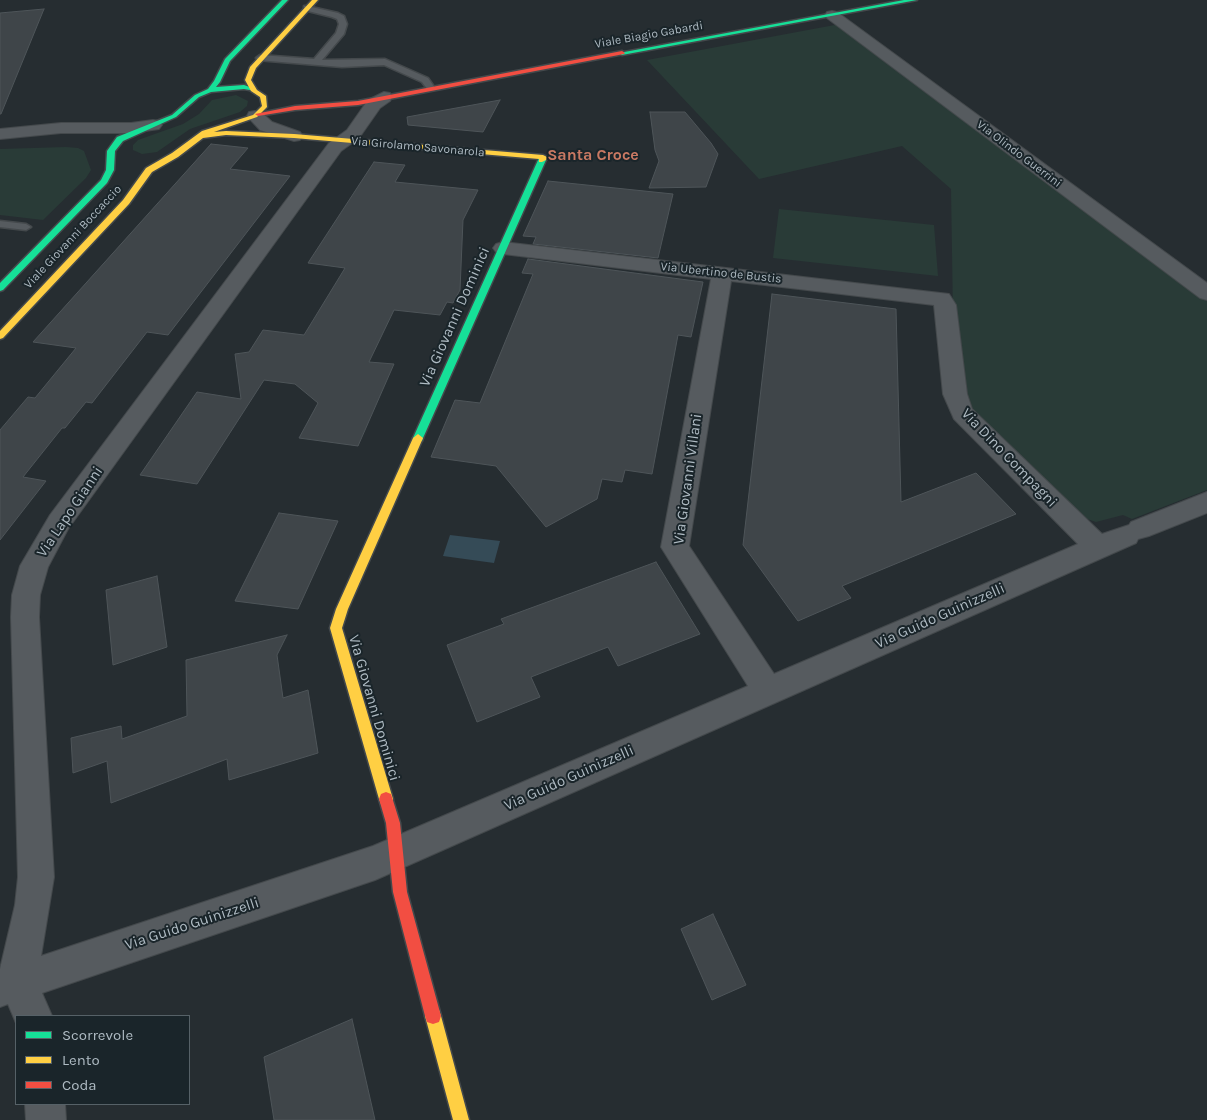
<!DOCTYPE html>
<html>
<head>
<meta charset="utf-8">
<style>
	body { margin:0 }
	#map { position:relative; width:1207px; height:1120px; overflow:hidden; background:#262d31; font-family:Karla,sans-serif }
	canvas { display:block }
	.legend { position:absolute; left:15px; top:1015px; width:175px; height:90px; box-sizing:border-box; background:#1a252a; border:1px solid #566167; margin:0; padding:6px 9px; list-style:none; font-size:15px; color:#afbbc3 }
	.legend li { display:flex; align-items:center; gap:10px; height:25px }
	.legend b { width:25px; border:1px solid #566167 }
</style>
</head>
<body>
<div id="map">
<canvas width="1207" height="1120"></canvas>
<ul class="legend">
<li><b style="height:6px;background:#16e098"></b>Scorrevole</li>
<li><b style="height:6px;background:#ffcf43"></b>Lento</li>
<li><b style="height:6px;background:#f24e42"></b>Coda</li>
</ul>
</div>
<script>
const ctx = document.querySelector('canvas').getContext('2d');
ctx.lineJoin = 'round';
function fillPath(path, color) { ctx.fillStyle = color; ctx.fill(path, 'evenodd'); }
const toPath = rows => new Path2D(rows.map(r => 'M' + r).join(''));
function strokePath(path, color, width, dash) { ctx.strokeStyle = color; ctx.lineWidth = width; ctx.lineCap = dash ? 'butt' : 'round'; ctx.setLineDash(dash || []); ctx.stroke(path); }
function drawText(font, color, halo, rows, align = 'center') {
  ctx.font = font + ' Karla,sans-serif'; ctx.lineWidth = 4; ctx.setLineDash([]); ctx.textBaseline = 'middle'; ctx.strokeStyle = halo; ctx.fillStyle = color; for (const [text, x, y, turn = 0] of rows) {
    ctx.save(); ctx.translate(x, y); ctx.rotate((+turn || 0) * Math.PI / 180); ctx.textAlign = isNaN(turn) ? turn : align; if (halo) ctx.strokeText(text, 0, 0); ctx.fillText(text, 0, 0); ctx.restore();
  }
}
const green = toPath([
	[840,24,1207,301,1207,490,1132,519,1123,515,1096,522,1075,515,971,411,954,380,951,189,902,146,759,179,647,60],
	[236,95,248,101,247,106,240,112,190,129,157,152,142,154,133,150,133,145,138,140,183,124,199,114,212,100],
	[66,147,78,148,84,151,91,170,86,178,43,220,0,215,0,149],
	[779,209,934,225,938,276,773,258]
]);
const water = toPath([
	[450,535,500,541,494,563,443,556]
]);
const building = toPath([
	[44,9,1,114,0,114,0,13,44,9],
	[500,100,483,132,408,125,407,117,500,100],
	[650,112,685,112,711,143,718,154,706,187,649,188,659,161,655,150,650,112],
	[211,144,248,148,230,169,290,176,168,335,147,332,92,403,86,402,65,428,62,428,23,477,46,481,0,540,0,430,28,397,35,398,76,348,33,342,211,144],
	[374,162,405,165,395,182,478,190,463,220,460,290,453,303,447,302,440,315,394,310,369,362,394,364,358,446,299,438,318,403,295,384,264,380,197,484,140,475,197,392,241,399,235,354,249,352,263,330,304,335,345,268,308,263,374,162],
	[548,181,673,194,658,258,533,244,536,237,523,236,548,181],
	[528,259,703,282,691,337,678,335,652,474,625,470,622,482,602,479,597,499,546,527,496,466,431,457,455,400,480,403,533,274,522,273,528,259],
	[772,294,896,309,901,502,976,473,1016,514,842,586,851,598,798,621,743,545,772,294],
	[279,513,338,521,298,609,235,601,279,513],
	[656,562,700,634,618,666,608,647,531,677,540,697,477,722,447,645,504,624,501,619,656,562],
	[157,576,167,647,113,665,106,590,157,576],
	[287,635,277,655,283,698,308,690,318,753,229,780,227,759,111,803,107,761,73,773,71,738,121,726,122,739,187,716,186,660,287,635],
	[713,914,746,985,712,1000,681,929,713,914],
	[352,1019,375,1120,274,1120,264,1057,352,1019]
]);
const lane = toPath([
	[307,6,338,13,344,16,347,24,344,34,322,60,385,59,428,78,435,88,428,90,422,82,384,65,342,67,257,60,256,58,260,55,314,59,336,33,339,24,337,19,332,17,304,10,304,6,307,6],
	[0,221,26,224,31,227,26,230,0,227,0,221]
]);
const street = toPath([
	[832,11,837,12,1207,283,1207,300,1200,298,827,18,825,15,827,12,832,11],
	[384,92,390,93,392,97,390,101,380,108,359,138,341,151,68,529,48,567,40,595,39,617,54,877,41,956,373,846,748,686,661,547,711,279,503,254,496,252,493,248,496,244,503,242,949,294,956,305,967,394,972,409,1102,534,1129,525,1131,522,1207,492,1207,513,1149,536,1138,539,1136,543,375,880,42,993,52,1016,16,1016,16,1023,8,1004,0,1007,0,969,15,905,18,877,11,617,12,595,20,566,50,515,329,143,347,130,368,100,384,92],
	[731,281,934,305,943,394,954,419,1078,544,774,674,689,546,731,281],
	[255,111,261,112,272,122,300,132,303,136,300,140,294,141,260,130,247,116,249,112,255,111],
	[153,120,159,121,162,125,159,129,131,133,61,133,0,139,0,129,61,123,131,123,153,120],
	[25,1104,65,1104,66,1120,26,1120,25,1104]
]);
const fast = toPath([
	[282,0,288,0,230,61,220,82,216,87,244,85,255,89,255,91,244,89,211,92,199,97,176,117,123,141,115,151,114,170,107,183,3,290,0,291,0,283,101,180,106,170,107,151,117,137,172,115,195,95,208,89,214,81,225,59,282,0],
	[904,0,917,0,622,55,619,53,904,0],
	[539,158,546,160,423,438,422,441,414,441,413,438,539,158]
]);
const slow = toPath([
	[312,0,318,0,256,68,251,80,257,90,266,96,267,107,257,117,214,132,226,131,294,134,543,155,547,157,546,160,542,162,539,162,539,159,294,138,226,135,203,138,178,157,152,172,129,204,3,338,0,339,0,331,123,200,146,168,172,153,202,131,253,115,262,106,260,97,251,91,245,80,250,67,312,0],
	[418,434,423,438,348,609,342,628,393,799,391,804,386,806,381,804,379,799,330,628,336,609,413,438,418,434],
	[433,1008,439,1010,441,1016,469,1120,453,1120,425,1016,427,1010,433,1008]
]);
const jam = toPath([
	[622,51,625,53,624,54,358,105,295,110,258,116,255,114,295,106,358,101,622,51],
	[386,792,391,794,400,823,407,892,441,1016,439,1022,433,1024,427,1022,425,1016,393,892,386,823,379,799,381,794,386,792]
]);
const farStreetnames = [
	["Viale Biagio Gabardi",649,35,-10],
	["Via Girolamo Savonarola",418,147,5],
	["Via Olindo Guerrini",1019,154,37],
	["Viale Giovanni Boccaccio",73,237,-47],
	["Via Ubertino de Bustis",721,273,6]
];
const streetNames = [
	["Via Giovanni Dominici",455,317,-66],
	["Via Dino Compagni",1009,458,46],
	["Via Giovanni Villani",688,479,-82],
	["Via Lapo Gianni",70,512,-56],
	["Via Guido Guinizzelli",940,616,-24],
	["Via Giovanni Dominici",374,708,74],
	["Via Guido Guinizzelli",569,778,-24],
	["Via Guido Guinizzelli",192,924,-18]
];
const farDistrictnames = [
	["Santa Croce",593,155]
];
fillPath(green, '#293b37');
fillPath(water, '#354b57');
fillPath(building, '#3f4549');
strokePath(building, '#4e5559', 1);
strokePath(lane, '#44494c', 3);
strokePath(street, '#44494c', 2);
strokePath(fast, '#44494c', 3);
strokePath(slow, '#44494c', 3);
strokePath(jam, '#44494c', 3);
fillPath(lane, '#565b5f');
fillPath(street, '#565b5f');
fillPath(fast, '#16e098');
fillPath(slow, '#ffcf43');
fillPath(jam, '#f24e42');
drawText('12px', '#afbbc3', '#1a252a', farStreetnames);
drawText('15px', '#afbbc3', '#1a252a', streetNames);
drawText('bold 16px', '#c97963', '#1a252a', farDistrictnames);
</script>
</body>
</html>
